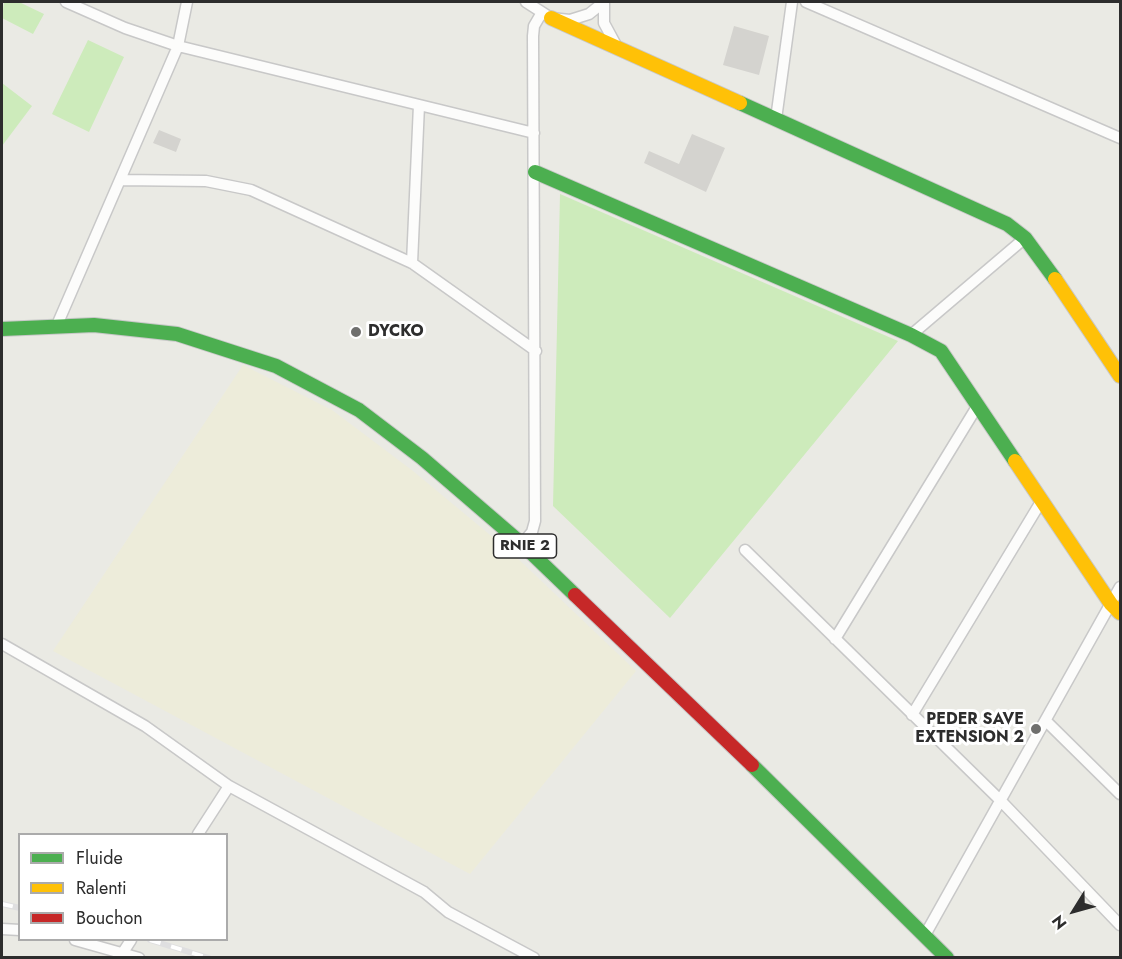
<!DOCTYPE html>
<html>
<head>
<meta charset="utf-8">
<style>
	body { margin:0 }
	#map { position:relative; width:1122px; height:959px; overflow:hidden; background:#eaeae4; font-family:Jost,sans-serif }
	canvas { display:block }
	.frame { position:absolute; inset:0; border:3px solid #2d2d2d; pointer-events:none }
	.legend { position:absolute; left:18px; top:833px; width:210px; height:108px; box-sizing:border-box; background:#fff; border:2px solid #ababab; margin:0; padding:8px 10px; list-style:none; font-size:18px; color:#2d2d2d }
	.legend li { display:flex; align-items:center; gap:12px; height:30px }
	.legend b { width:30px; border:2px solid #ababab }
	.north { position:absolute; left:1044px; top:881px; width:60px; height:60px; -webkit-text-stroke:4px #fff; paint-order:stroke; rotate:233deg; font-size:16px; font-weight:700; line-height:24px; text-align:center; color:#2d2d2d }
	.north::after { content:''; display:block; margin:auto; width:21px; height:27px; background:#2d2d2d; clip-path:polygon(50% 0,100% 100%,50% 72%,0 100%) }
</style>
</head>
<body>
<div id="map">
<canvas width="1122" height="959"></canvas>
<div class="frame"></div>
<ul class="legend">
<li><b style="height:8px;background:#4caf50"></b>Fluide</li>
<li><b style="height:8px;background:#ffc107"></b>Ralenti</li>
<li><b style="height:8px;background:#c62828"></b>Bouchon</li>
</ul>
<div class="north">N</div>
</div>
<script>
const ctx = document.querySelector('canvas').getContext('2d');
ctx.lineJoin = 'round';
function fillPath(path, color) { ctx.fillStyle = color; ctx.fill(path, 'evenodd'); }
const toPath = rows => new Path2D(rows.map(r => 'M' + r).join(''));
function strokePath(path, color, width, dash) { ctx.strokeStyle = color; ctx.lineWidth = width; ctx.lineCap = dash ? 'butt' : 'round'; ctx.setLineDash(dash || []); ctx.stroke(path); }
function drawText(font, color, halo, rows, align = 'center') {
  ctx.font = font + ' Jost,sans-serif'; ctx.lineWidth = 6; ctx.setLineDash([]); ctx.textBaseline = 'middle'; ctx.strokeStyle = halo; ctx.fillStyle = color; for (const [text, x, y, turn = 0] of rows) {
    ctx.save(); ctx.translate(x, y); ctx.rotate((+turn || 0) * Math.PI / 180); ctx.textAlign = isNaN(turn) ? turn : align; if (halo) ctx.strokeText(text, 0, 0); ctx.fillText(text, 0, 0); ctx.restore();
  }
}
const education = toPath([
	[243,365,332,410,413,471,513,554,636,671,470,874,53,651]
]);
const pitch = toPath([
	[4,2,19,2,44,14,33,34,2,18],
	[88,40,124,57,89,132,52,114],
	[2,83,32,106,2,146],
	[560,194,898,341,670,618,553,506]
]);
const building = toPath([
	[734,26,769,36,759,75,723,65],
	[159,130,181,139,176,152,153,143],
	[692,134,725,148,706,192,644,163,649,151,679,164]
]);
const street = toPath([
	[66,2,125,28,178,46,534,133],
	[526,2,551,18,570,20,589,14,604,2],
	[604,2,604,23,617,47],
	[806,2,1120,138],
	[776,119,792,2],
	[120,180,206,181,251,190,412,263,536,351],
	[412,263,419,105],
	[57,325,178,46,187,2],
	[911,335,1025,238],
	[522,544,532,532,535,521,533,36,534,26,541,14],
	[745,550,1001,801,1120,925],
	[835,639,978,405],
	[2,644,145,726,229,786,424,892,448,912,534,958],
	[912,715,1042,500],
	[1046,721,1120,794],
	[198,834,229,786],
	[2,929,20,930],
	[925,935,1120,587],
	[75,940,139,958],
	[120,957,131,940]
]);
const fast = toPath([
	[740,103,1007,224,1025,238,1055,279],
	[535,172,911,335,941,351,1015,461],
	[2,329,94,325,177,334,276,366,359,410,422,458,522,544,575,595],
	[752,765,947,958]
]);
const slow = toPath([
	[551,18,740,103],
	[1055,279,1120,376],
	[1015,461,1111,604,1120,613]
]);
const jam = toPath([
	[575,595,752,765]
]);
const rail = toPath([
	[2,904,20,908],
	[150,940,209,958]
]);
const markers = [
	[356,332,6,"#6f6f6d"],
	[1036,729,6,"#6f6f6d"]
];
const shields = [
	[525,546,63]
];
const shieldNames = [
	["RNIE 2",525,546]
];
const poiNames = [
	["DYCKO",368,332],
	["PEDER SAVE",1024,720,"right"],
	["EXTENSION 2",1024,738,"right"]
];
fillPath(education, '#edecda');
fillPath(pitch, '#cdebbb');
fillPath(building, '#d4d3cf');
strokePath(street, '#c8c8c8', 13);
strokePath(fast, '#c8c8c8', 16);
strokePath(slow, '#c8c8c8', 16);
strokePath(jam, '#c8c8c8', 16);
strokePath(street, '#fcfcfb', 10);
strokePath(fast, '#4caf50', 14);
strokePath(slow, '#ffc107', 14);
strokePath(jam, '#c62828', 14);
strokePath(rail, '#dfdfe0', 6);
strokePath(rail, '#fff', 4, [11]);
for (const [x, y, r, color] of markers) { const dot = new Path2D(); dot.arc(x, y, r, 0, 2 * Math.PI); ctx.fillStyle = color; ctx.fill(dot); strokePath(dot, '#fff', 2); }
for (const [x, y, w] of shields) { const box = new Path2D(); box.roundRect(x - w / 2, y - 12, w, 24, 4.5); ctx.fillStyle = '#fff'; ctx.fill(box); strokePath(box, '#2d2d2d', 1.5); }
drawText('bold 15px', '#2d2d2d', null, shieldNames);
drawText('bold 16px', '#2d2d2d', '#fff', poiNames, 'left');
</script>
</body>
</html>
